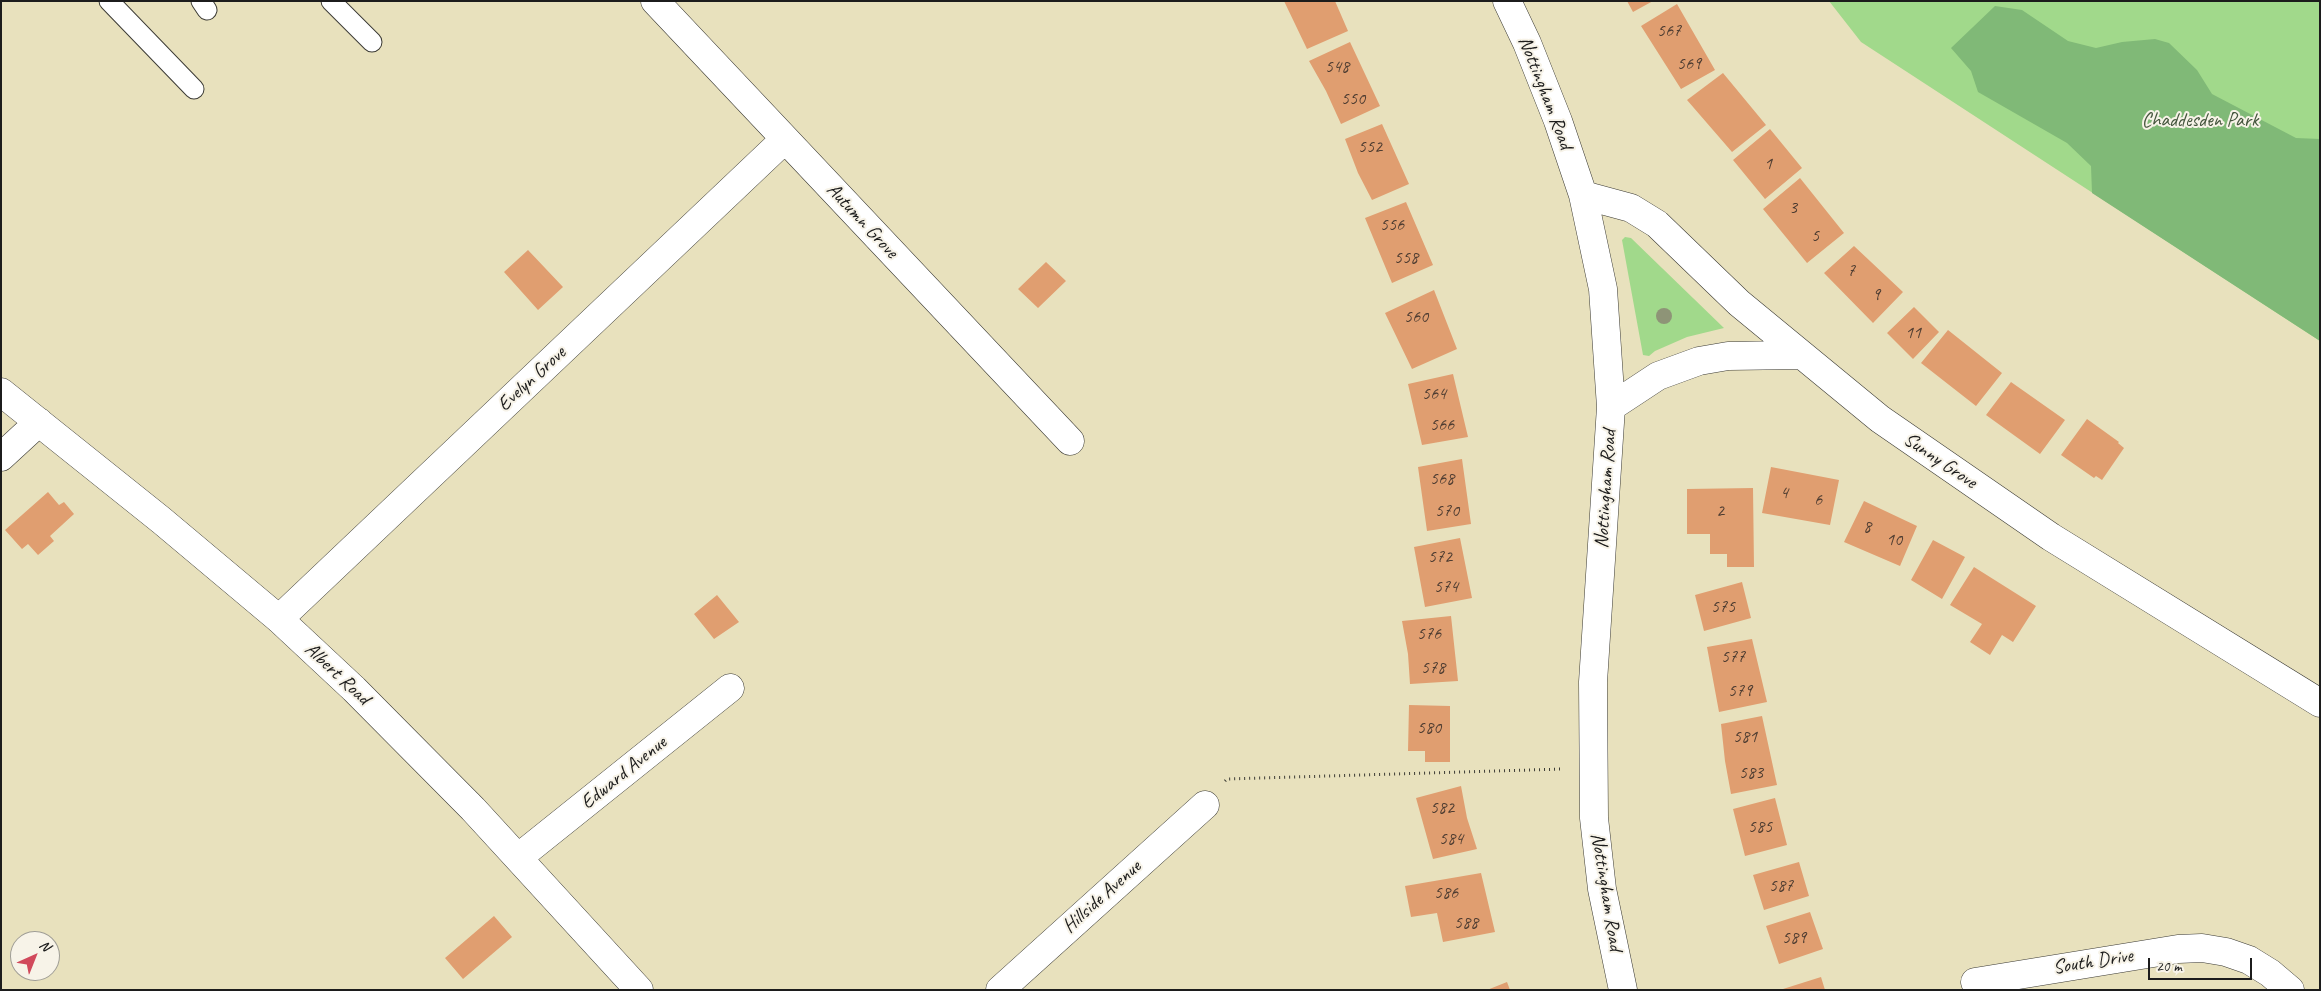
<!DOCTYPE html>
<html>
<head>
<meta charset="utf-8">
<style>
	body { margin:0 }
	#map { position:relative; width:2321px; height:991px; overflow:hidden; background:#e8e1bd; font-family:Caveat,sans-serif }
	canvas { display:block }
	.frame { position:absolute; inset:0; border:2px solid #1c1c1c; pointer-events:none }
	.north { position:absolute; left:10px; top:931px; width:50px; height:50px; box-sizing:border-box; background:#f7f3e8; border:1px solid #9f9d96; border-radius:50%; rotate:44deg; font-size:14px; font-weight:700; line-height:20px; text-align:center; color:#1c1c1c }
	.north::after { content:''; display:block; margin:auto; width:18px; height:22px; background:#d1495b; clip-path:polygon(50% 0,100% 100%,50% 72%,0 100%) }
	.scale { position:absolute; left:2148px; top:958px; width:104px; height:22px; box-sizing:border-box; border:2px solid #1c1c1c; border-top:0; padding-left:6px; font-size:15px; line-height:18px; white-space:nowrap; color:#1c1c1c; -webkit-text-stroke:4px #f7f3e8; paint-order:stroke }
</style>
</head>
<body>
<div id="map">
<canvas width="2321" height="991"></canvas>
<div class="frame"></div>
<div class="north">N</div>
<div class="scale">20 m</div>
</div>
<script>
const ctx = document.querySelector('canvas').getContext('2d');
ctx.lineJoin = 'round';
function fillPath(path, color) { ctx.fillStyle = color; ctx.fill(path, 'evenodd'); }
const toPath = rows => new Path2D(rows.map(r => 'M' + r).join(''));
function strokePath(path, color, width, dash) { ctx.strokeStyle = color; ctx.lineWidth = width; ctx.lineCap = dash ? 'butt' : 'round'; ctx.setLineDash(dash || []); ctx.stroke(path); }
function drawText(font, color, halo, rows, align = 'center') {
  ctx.font = font + ' Caveat,sans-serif'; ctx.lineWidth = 4; ctx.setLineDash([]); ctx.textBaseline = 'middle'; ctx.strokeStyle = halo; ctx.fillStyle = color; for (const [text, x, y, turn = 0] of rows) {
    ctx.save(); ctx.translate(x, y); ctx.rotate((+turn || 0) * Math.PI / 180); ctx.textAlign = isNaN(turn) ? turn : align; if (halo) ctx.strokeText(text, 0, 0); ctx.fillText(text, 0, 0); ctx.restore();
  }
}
const green = toPath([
	[1829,1,2320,1,2320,341,1861,42],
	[1625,237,1631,238,1724,328,1687,337,1655,351,1649,356,1643,355,1622,240]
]);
const forest = toPath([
	[1995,6,2022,10,2068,41,2096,48,2122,42,2155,39,2169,43,2197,70,2212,94,2296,138,2320,139,2320,341,2092,193,2091,166,2067,143,1978,92,1971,71,1951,48]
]);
const building = toPath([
	[1284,1,1335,1,1348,31,1307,49],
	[1627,1,1653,1,1633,12],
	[1677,4,1715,70,1681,89,1641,26],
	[1350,42,1380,106,1341,124,1326,91,1309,61],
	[1723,73,1766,125,1732,152,1687,100],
	[1382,124,1409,184,1372,200,1358,173,1345,139],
	[1770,129,1802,168,1765,199,1733,160],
	[1800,178,1844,233,1807,263,1763,209],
	[1406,202,1433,265,1392,283,1365,218],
	[1854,246,1903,292,1873,323,1824,273],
	[528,250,563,287,538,310,504,272],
	[1046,262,1066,281,1038,308,1018,289],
	[1434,290,1457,349,1412,369,1385,313],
	[1914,307,1939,332,1913,359,1887,333],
	[1948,330,2002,373,1976,406,1921,363],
	[1453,374,1468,437,1422,445,1408,384],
	[2011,382,2065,420,2040,454,1986,415],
	[2087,419,2119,442,2118,443,2124,448,2102,480,2096,476,2094,478,2061,455],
	[1462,459,1471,524,1427,531,1418,467],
	[1771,467,1839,480,1830,525,1762,513],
	[1753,488,1754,567,1727,567,1727,554,1710,554,1710,534,1687,534,1687,489],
	[48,492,59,505,64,502,74,514,50,536,54,541,38,555,28,544,22,549,5,530],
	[1864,501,1917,526,1900,566,1844,542],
	[1460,538,1472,598,1425,607,1414,547],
	[1933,540,1965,557,1942,599,1911,580],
	[1974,567,2036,606,2013,642,2002,635,1990,655,1970,642,1982,624,1950,605],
	[1742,582,1751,618,1704,631,1695,595],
	[717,595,739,622,714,639,694,614],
	[1451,616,1458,681,1410,684,1408,654,1402,621],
	[1752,639,1767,702,1719,712,1707,647],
	[1409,705,1450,706,1450,762,1425,762,1425,751,1408,751],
	[1762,716,1777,785,1731,794,1725,761,1721,724],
	[1461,786,1467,818,1477,849,1433,859,1416,798],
	[1775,798,1787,845,1745,856,1733,809],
	[1799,862,1809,896,1764,910,1753,875],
	[1481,873,1495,932,1443,942,1437,913,1411,917,1405,886],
	[1810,912,1823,949,1779,964,1766,926],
	[494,916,512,937,463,979,445,958],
	[1821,977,1825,990,1783,990,1783,989],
	[1507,982,1510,990,1487,990]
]);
const path = toPath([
	[1225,781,1227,779,1563,769]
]);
const service = toPath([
	[109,1,194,89],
	[201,1,207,10],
	[331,1,372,42]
]);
const minor = toPath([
	[655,1,1070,441],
	[1,392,161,520,279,619,354,689,473,809,639,990],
	[1,457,39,422],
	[279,619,784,140],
	[519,857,730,688],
	[1975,982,2178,949,2202,948,2226,952,2249,960,2270,973,2290,990],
	[1000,990,1205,805]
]);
const tertiary = toPath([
	[1507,1,1527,43,1558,121,1583,195,1603,289,1611,407,1593,682,1594,818,1602,889,1623,990],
	[1583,195,1631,208,1657,224,1739,303,1880,419,2051,537,2320,703],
	[1611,407,1658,376,1699,361,1728,356,1800,355]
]);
const trees = [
	[1664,316]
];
const numberNames = [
	["567",1669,31],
	["569",1689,64],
	["548",1337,67],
	["550",1353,99],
	["552",1370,147],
	["1",1768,164],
	["3",1793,208],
	["556",1392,225],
	["5",1815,236],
	["558",1406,258],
	["7",1851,271],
	["9",1876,295],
	["560",1416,317],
	["11",1913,333],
	["564",1434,394],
	["566",1442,425],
	["568",1442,479],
	["4",1784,493],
	["6",1818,500],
	["570",1447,511],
	["2",1720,511],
	["8",1867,527],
	["10",1894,540],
	["572",1440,557],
	["574",1446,587],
	["575",1723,607],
	["576",1429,634],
	["577",1733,657],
	["578",1433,668],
	["579",1740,691],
	["580",1429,728],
	["581",1745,737],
	["583",1751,773],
	["582",1442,808],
	["585",1760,827],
	["584",1451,839],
	["587",1781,886],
	["586",1446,893],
	["588",1466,923],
	["589",1794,938]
];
const streetNames = [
	["Nottingham Road",1545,93,69],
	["Autumn Grove",862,221,47],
	["Evelyn Grove",532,379,-43],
	["Sunny Grove",1940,461,34],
	["Nottingham Road",1606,489,-86],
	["Albert Road",337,674,43],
	["Edward Avenue",624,773,-39],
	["Nottingham Road",1606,892,81],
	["Hillside Avenue",1102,897,-42],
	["South Drive",2093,962,-9]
];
const parkNames = [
	["Chaddesden Park",2200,121]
];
fillPath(green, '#a1d98b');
fillPath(forest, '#80b977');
fillPath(building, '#e09e70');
strokePath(service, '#3b3a34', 21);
strokePath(minor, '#3b3a34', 29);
strokePath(tertiary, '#3b3a34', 29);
strokePath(path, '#3b3a34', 3, [1, 4]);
strokePath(service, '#fff', 19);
strokePath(minor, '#fff', 28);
strokePath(tertiary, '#fff', 28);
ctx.fillStyle = '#8e9477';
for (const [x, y] of trees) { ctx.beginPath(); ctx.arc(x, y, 8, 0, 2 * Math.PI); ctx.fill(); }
drawText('18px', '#4d3c31', null, numberNames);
drawText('20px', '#1c1c1c', '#f7f3e8', streetNames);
drawText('20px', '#44553d', '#f7f3e8', parkNames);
</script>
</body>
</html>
